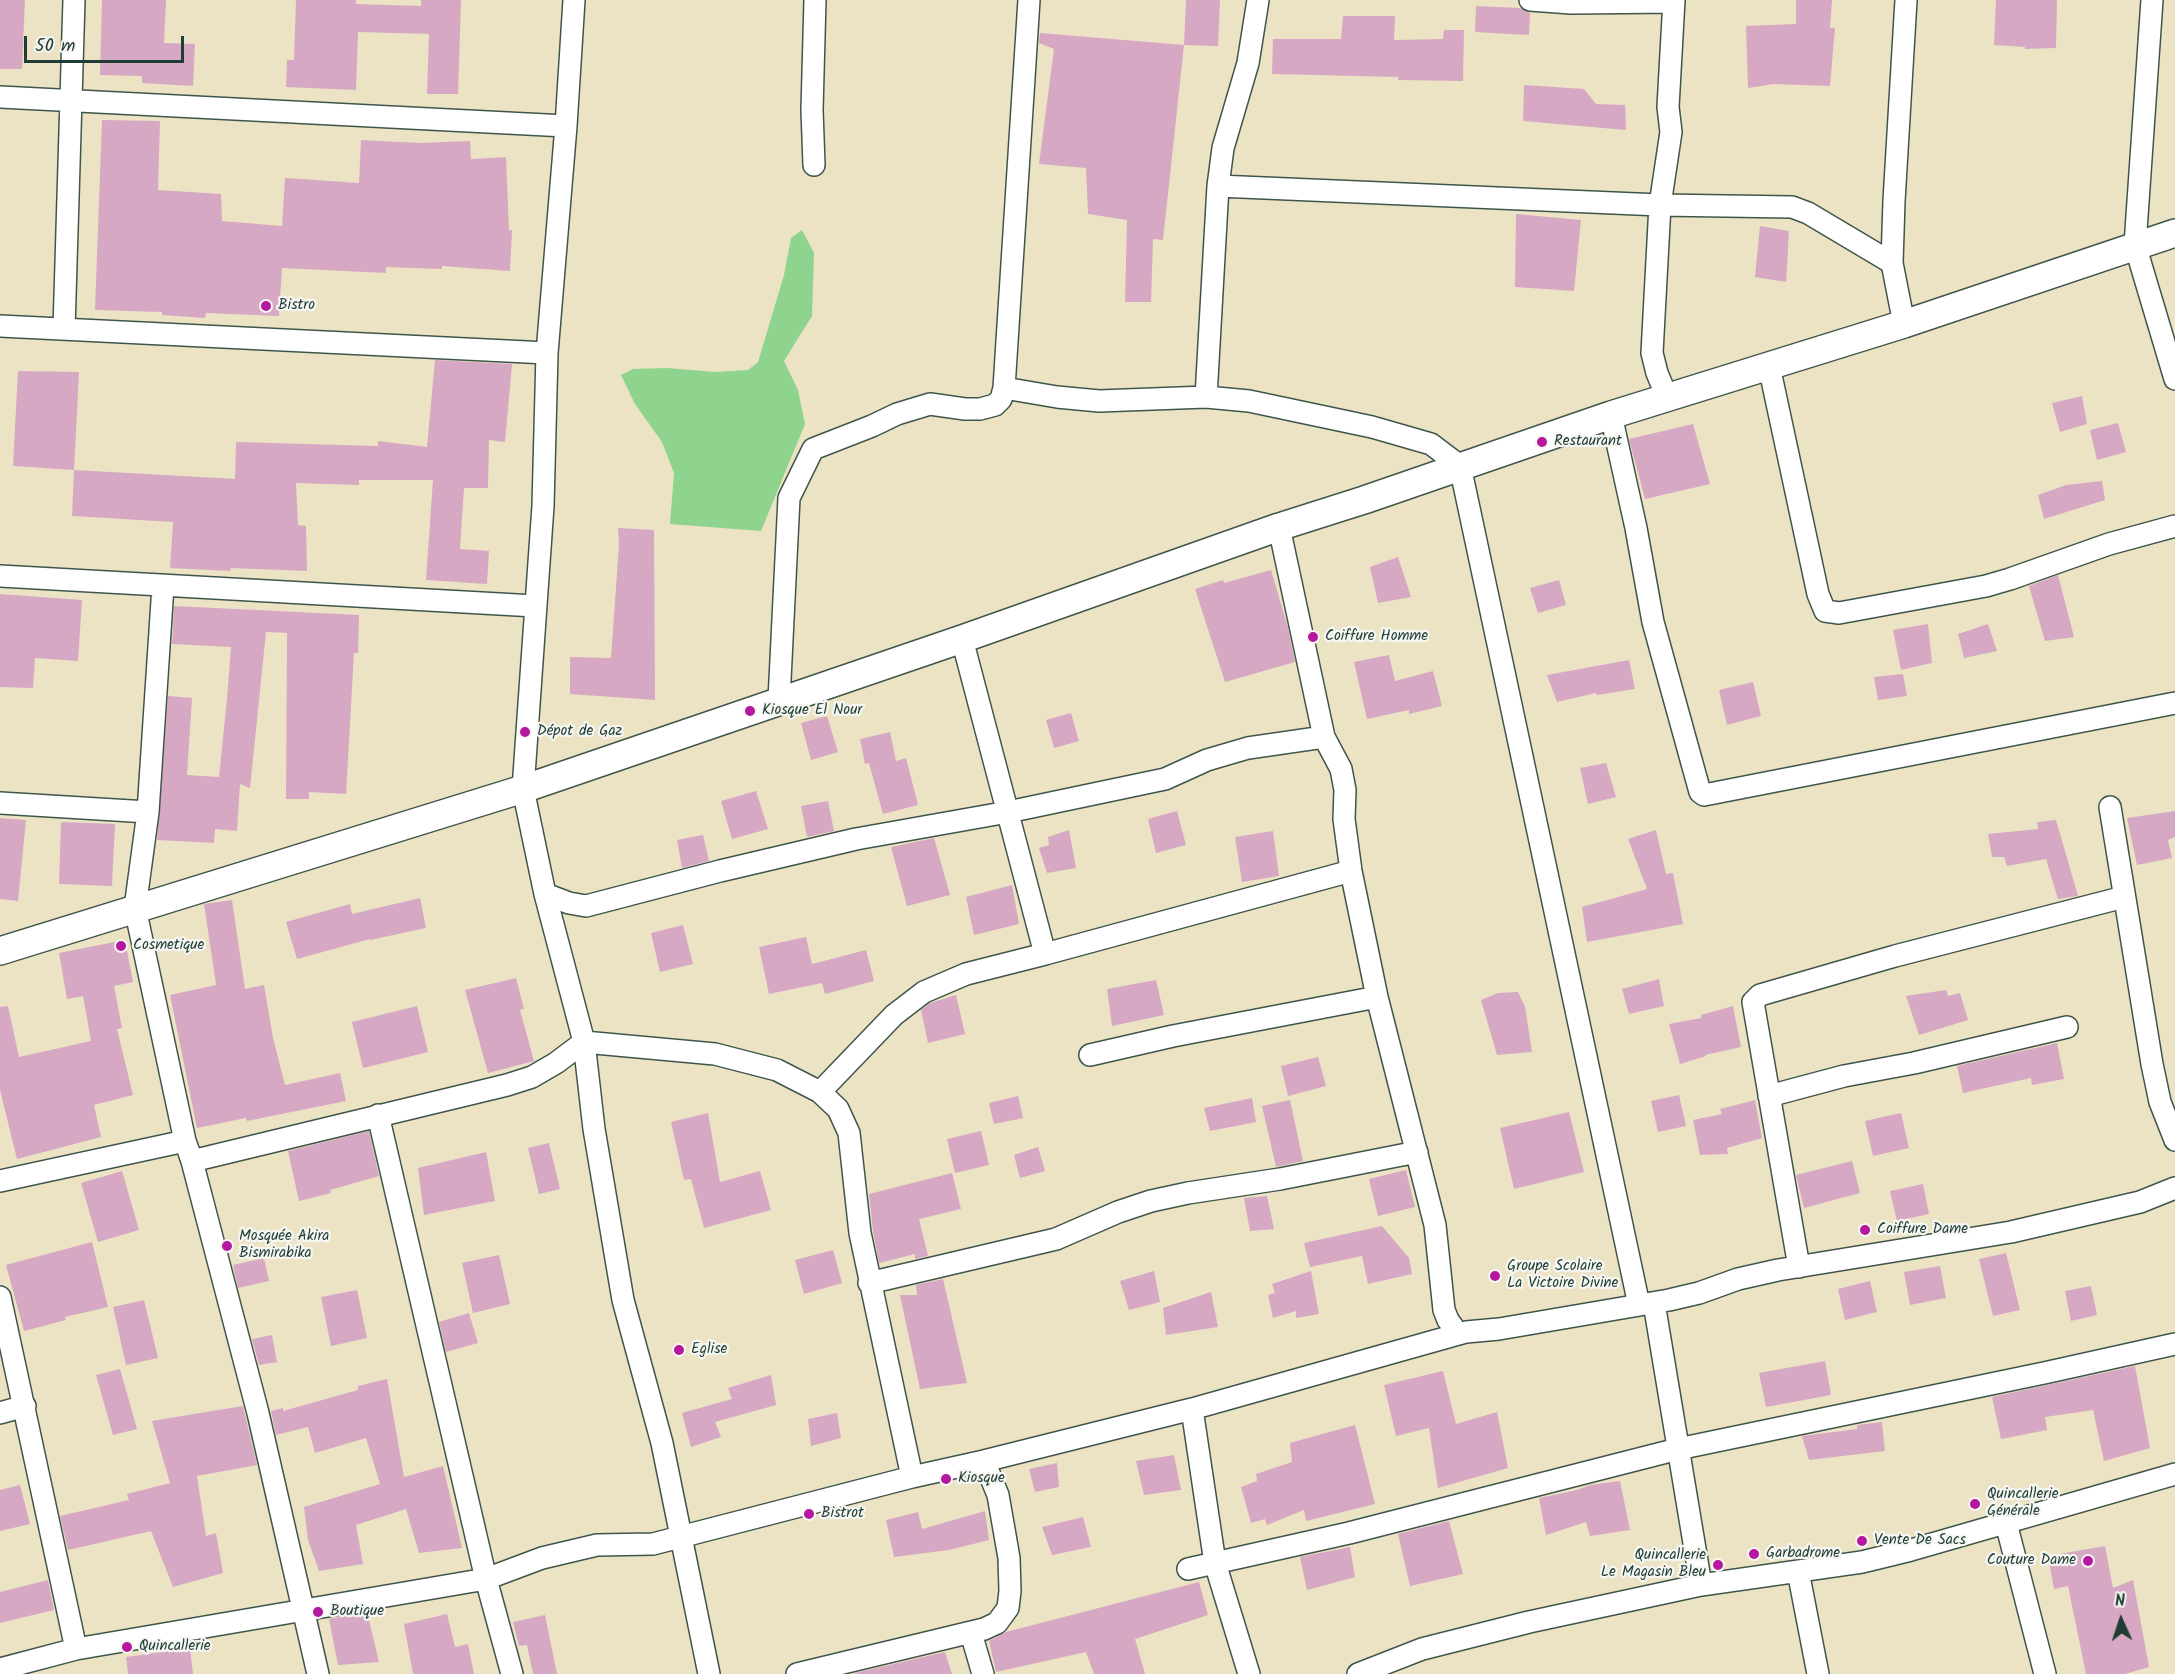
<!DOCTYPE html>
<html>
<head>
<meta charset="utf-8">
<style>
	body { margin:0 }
	#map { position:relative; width:2175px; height:1674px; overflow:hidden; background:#ece3c4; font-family:Kalam,sans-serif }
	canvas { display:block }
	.north { position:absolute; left:2091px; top:1590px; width:60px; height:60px; -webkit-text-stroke:4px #f6f6f2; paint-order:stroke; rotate:357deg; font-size:16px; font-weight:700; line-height:24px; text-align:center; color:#1f3d34 }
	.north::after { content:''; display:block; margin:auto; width:21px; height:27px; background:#1f3d34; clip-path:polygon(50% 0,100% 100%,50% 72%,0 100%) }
	.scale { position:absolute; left:24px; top:36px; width:160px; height:27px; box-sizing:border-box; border:3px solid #1f3d34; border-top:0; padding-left:8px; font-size:18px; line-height:21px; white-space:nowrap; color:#1f3d34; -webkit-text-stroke:4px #f6f6f2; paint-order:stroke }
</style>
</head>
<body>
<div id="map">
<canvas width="2175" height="1674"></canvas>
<div class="north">N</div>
<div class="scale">50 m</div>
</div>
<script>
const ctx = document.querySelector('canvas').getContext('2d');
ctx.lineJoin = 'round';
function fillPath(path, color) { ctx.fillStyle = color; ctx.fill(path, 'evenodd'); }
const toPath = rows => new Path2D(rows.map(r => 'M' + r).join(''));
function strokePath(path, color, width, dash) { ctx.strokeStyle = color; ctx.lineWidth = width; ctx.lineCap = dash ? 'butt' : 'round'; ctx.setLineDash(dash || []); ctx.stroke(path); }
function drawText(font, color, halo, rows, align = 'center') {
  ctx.font = font + ' Kalam,sans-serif'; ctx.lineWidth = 4.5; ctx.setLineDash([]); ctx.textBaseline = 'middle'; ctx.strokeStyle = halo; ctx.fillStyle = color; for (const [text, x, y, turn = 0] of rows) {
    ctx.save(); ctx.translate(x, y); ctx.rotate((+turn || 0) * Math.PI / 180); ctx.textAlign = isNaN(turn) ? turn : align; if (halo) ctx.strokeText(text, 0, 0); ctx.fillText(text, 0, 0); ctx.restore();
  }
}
const green = toPath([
	[802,230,814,253,812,316,784,361,798,390,805,424,761,531,670,524,674,473,662,442,635,404,621,375,633,369,667,368,715,372,748,370,758,362,784,275,791,238]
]);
const building = toPath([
	[0,0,25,0,22,69,0,69],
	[102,0,166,0,164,43,195,44,193,86,142,83,142,76,100,75],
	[296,0,356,0,356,4,421,6,421,0,461,0,458,94,427,94,429,34,358,32,356,90,286,87,287,60,294,60],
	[1186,0,1220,0,1218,46,1184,45],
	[1796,0,1832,0,1830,28,1835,28,1830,86,1774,84,1748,88,1746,26,1796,24],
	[1996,0,2057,0,2056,48,2025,49,2025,47,1994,45],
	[1476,6,1520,8,1530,13,1529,35,1475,32],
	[1343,16,1395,16,1394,40,1443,39,1444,30,1464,30,1463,81,1398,80,1398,77,1272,74,1273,39,1341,39],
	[1040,33,1184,45,1163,240,1153,239,1151,302,1125,302,1127,220,1088,214,1086,168,1039,164,1054,49,1039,43],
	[1524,85,1584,89,1596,104,1625,105,1626,130,1523,121],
	[102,120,160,121,158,190,221,194,222,221,282,226,285,178,359,183,361,140,420,143,470,141,471,159,506,157,509,230,512,230,510,271,442,266,442,269,386,267,386,273,282,268,279,316,206,313,205,318,162,315,162,312,95,310],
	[1516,214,1581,220,1574,291,1515,287],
	[1760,226,1789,231,1786,282,1755,277],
	[435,360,512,364,505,442,489,440,488,488,464,488,460,549,489,551,487,584,426,580,433,480,359,480,359,485,296,483,298,525,306,526,307,571,231,568,230,571,170,568,173,522,72,516,74,470,235,479,236,442,378,446,378,441,427,447],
	[18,371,79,372,74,470,13,466],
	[2082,396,2087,424,2060,432,2052,403],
	[2118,423,2126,452,2097,460,2090,430],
	[1693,424,1710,484,1645,499,1629,439],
	[2102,481,2105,500,2044,519,2038,495,2066,485],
	[618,528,654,530,655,700,570,694,570,657,611,658,619,545],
	[1398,557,1411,597,1378,603,1370,567],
	[1271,570,1288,628,1295,662,1225,682,1195,589,1223,580,1224,583],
	[2058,575,2074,637,2045,641,2029,586],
	[1559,580,1566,605,1538,613,1530,588],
	[0,594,82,600,78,661,35,658,33,688,0,687],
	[174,606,359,615,358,653,354,653,346,794,309,792,309,799,286,799,287,633,266,632,250,788,240,784,237,831,215,829,214,843,157,840,168,696,192,698,187,775,219,777,227,699,231,647,172,644],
	[1928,624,1932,663,1901,670,1893,630],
	[1988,624,1997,651,1964,658,1958,634],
	[1389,655,1395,681,1433,671,1442,706,1409,714,1409,710,1367,719,1354,662],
	[1629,660,1635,689,1597,695,1596,693,1557,702,1547,675],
	[1903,674,1907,696,1878,700,1874,677],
	[1753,682,1761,716,1727,725,1719,690],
	[1071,713,1079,741,1054,748,1046,720],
	[827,716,838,752,811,760,801,723],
	[890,732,896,761,906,758,918,805,883,814,869,763,865,764,860,739],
	[1606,763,1616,797,1588,804,1580,768],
	[756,791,768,829,732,839,721,801],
	[828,801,834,831,807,837,801,806],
	[1177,811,1186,845,1156,853,1148,819],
	[2175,811,2175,837,2168,840,2172,858,2137,865,2127,818],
	[0,818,26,820,18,901,0,899],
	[2056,820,2078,896,2058,899,2046,859,2007,866,2004,857,1992,857,1988,834,2038,829,2037,822],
	[61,822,115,824,112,886,59,884],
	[1069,830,1076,868,1047,873,1039,848,1049,845,1048,837],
	[1656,830,1666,874,1673,873,1683,924,1587,942,1582,907,1647,889,1628,839],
	[1273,831,1279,876,1242,882,1235,837],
	[703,835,709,861,682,868,677,840],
	[934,838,950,895,907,906,891,847],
	[1012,885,1019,924,974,935,966,897],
	[420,898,426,928,370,940,370,939,297,959,286,922,350,904,352,914],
	[232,900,245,989,264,985,273,1038,285,1085,340,1073,346,1101,247,1121,246,1118,197,1128,170,995,216,985,204,904],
	[683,925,693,964,660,972,651,933],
	[806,937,812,964,866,950,874,981,825,994,822,983,769,994,759,947],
	[125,940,133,982,114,986,122,1028,117,1029,133,1095,94,1105,101,1137,17,1159,0,1090,0,1007,8,1006,19,1057,91,1041,83,996,67,999,59,953],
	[516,978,524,1009,520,1010,534,1061,488,1073,465,990],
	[1659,979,1664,1006,1629,1014,1622,989],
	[1156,980,1164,1015,1112,1026,1107,989],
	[1946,990,1948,996,1960,993,1968,1020,1919,1035,1906,996],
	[1518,992,1525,1007,1532,1052,1497,1055,1481,1000,1498,993],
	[956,995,965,1034,928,1043,921,1010,930,1003],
	[417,1006,428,1052,363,1068,352,1022],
	[1733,1006,1741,1047,1705,1055,1706,1056,1680,1064,1669,1024,1701,1018,1701,1015],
	[2057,1043,2064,1079,2032,1085,2031,1078,1963,1093,1957,1066],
	[1318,1057,1326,1086,1288,1096,1281,1066],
	[1679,1095,1686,1126,1658,1132,1651,1101],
	[1018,1096,1023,1118,994,1124,989,1103],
	[1252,1098,1256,1122,1210,1131,1204,1108],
	[1290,1100,1303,1161,1276,1167,1262,1106],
	[1755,1100,1762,1138,1727,1148,1728,1154,1700,1155,1693,1120,1722,1114,1720,1109],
	[1569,1112,1584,1172,1514,1189,1500,1128],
	[708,1113,720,1182,760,1171,771,1210,704,1228,691,1179,684,1180,671,1122],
	[1901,1113,1909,1148,1873,1156,1865,1121],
	[369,1131,379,1176,330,1190,331,1193,299,1201,288,1151],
	[981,1131,989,1165,955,1173,947,1139],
	[549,1143,560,1189,539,1194,528,1148],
	[1038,1147,1045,1171,1020,1178,1014,1155],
	[486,1152,495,1201,424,1215,418,1168],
	[1852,1161,1860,1193,1804,1208,1796,1175],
	[1406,1170,1415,1207,1378,1216,1369,1179],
	[122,1171,139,1230,98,1242,81,1183],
	[952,1173,961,1209,919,1219,928,1256,915,1259,915,1254,879,1263,873,1231,869,1194],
	[1923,1184,1929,1214,1897,1221,1890,1191],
	[1267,1196,1274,1229,1250,1231,1244,1198],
	[1382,1226,1409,1258,1412,1274,1368,1284,1362,1256,1310,1267,1304,1243],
	[92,1242,108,1307,65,1317,66,1320,24,1331,6,1265],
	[833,1250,842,1283,804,1294,795,1260],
	[2006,1253,2020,1310,1993,1316,1979,1259],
	[499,1255,510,1304,473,1313,462,1263],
	[264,1258,269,1281,238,1288,233,1265],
	[1940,1266,1946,1298,1910,1305,1904,1272],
	[1154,1271,1160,1302,1129,1310,1120,1281],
	[1311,1271,1319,1314,1296,1318,1296,1311,1273,1318,1268,1295,1275,1293,1272,1284],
	[943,1279,967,1383,920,1389,900,1295,917,1295,916,1285],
	[1870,1281,1877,1312,1845,1320,1838,1289],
	[2091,1286,2097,1315,2071,1321,2065,1291],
	[357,1290,367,1338,331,1346,321,1297],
	[1211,1292,1218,1327,1166,1335,1163,1308],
	[144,1300,158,1358,126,1365,113,1307],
	[469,1313,478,1343,446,1352,439,1322],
	[272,1335,277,1362,259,1365,252,1339],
	[1825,1361,1831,1395,1766,1407,1759,1373],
	[2135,1366,2150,1448,2104,1461,2093,1410,2045,1417,2047,1430,2001,1439,1992,1397],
	[120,1369,137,1429,113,1435,96,1375],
	[1443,1371,1456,1424,1497,1412,1508,1468,1438,1488,1429,1428,1396,1436,1384,1385],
	[771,1375,776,1405,715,1422,721,1437,691,1447,682,1413,732,1399,728,1388],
	[387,1379,404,1477,443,1466,462,1548,419,1553,406,1509,356,1525,363,1564,319,1571,308,1540,304,1507,380,1484,366,1438,315,1453,308,1427,276,1435,271,1411,283,1408,283,1411,358,1390,358,1386],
	[243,1406,257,1465,197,1476,206,1536,216,1533,223,1573,173,1587,151,1531,68,1550,60,1516,129,1500,127,1494,170,1483,152,1421],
	[837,1413,841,1438,811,1446,808,1419],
	[1882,1422,1885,1451,1809,1460,1802,1436,1857,1429,1857,1425],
	[1355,1425,1375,1504,1306,1521,1304,1510,1267,1525,1265,1519,1251,1523,1241,1487,1257,1481,1256,1474,1292,1462,1290,1443],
	[1174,1455,1181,1490,1144,1495,1136,1461],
	[1057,1463,1059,1487,1035,1492,1029,1469],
	[1620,1481,1630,1530,1590,1536,1586,1522,1546,1535,1539,1498,1577,1490,1590,1485],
	[20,1485,30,1524,0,1531,0,1490],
	[985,1511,989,1540,949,1550,894,1557,886,1520,918,1512,922,1529],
	[1083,1517,1091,1547,1052,1555,1042,1527],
	[1449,1521,1463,1574,1410,1586,1398,1534],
	[2105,1546,2113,1588,2133,1580,2149,1667,2125,1674,2086,1674,2068,1586,2054,1589,2048,1556],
	[1350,1547,1355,1577,1307,1590,1300,1557],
	[48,1580,54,1610,0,1623,0,1592],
	[1199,1582,1208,1615,1135,1639,1145,1674,1094,1674,1086,1652,996,1672,989,1641,1006,1632],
	[367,1612,379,1662,338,1665,329,1619],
	[447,1614,455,1647,468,1644,474,1674,413,1674,404,1624],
	[545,1615,557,1674,533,1674,527,1645,519,1646,513,1622],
	[190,1648,193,1674,128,1674,126,1657],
	[945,1652,952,1674,855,1674,855,1673]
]);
const minor = toPath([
	[574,0,566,126,547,353,543,506,523,789,545,894,584,1042,594,1129,623,1300,662,1443,709,1674],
	[1530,0,1571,3,1674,2],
	[2152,0,2135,245,2175,379],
	[0,97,566,126],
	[814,165,812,110,815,0],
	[1218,186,1660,205,1792,207,1808,213,1892,263],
	[1904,324,1892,263,1894,201,1906,0],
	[0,326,547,353],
	[64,329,74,0],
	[1769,366,1818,594,1825,611,1839,613,1986,586,2010,579,2109,544,2175,526],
	[1004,388,1057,397,1099,401,1206,397,1249,401,1372,427,1431,444,1460,466,1639,1305],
	[1206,397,1218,186,1223,148,1248,63,1258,0],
	[1667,397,1657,373,1652,353,1660,205,1671,132,1668,107,1674,0],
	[1611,415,1636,528,1653,622,1700,792,1704,795,2175,703],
	[1279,527,1324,737,1341,769,1345,790,1344,819,1351,871,1377,997,1435,1225,1444,1310,1448,1320,1458,1334],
	[0,576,535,606],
	[163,586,148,812,135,908,185,1141,192,1161,258,1413,318,1674],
	[779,700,789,498,813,449,872,426,897,414,930,404,965,409,980,409,995,405,1001,399,1004,388,1029,0],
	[0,803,148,812],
	[2110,807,2152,1064,2160,1102,2175,1140],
	[545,894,569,903,586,906,720,871,856,839,1008,812,1165,779,1207,760,1248,748,1324,737],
	[1045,954,1351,871],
	[1090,1055,1173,1036,1377,997],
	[820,1092,894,1015,924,992,966,974,1045,954,962,639],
	[1769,1096,1844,1076,1914,1063,2067,1027],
	[378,1115,486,1579,512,1674],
	[192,1161,507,1085,532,1077,556,1063,584,1042,715,1054,777,1070,820,1092,838,1109,849,1133,860,1233,912,1477],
	[0,1181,185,1141],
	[1799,1267,1753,1002,1760,995,1895,956,2124,897],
	[869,1283,1056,1239,1118,1212,1151,1201,1188,1193,1280,1179,1417,1152],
	[0,1297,76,1649],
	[1654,1303,1701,1585],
	[1192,1409,1215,1563,1249,1674],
	[0,1413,25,1406],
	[2006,1523,2045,1674],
	[1188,1569,1349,1533,1678,1449,2044,1373,2175,1344],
	[1798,1571,1818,1674],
	[971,1633,983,1674],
	[0,1669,76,1649,486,1579,542,1558,597,1545,653,1544,912,1477,984,1461,1192,1409,1466,1332,1499,1329,1669,1300,1699,1293,1738,1279,1778,1270,2011,1232,2140,1202,2175,1188],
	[797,1674,984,1629,997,1623,1008,1608,1010,1591,1009,1558,998,1495,984,1461],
	[1358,1674,1422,1649,1529,1622,1701,1585,1862,1562,1911,1550,2175,1474]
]);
const tertiary = toPath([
	[0,951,523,789,962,639,1279,527,1364,500,1611,415,1904,324,2175,233]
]);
const markers = [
	[266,306,6,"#b5179e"],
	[1542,442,6,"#b5179e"],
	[1313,637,6,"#b5179e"],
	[750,711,6,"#b5179e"],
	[525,732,6,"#b5179e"],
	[121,946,6,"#b5179e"],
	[1865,1230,6,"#b5179e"],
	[227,1246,6,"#b5179e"],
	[1495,1276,6,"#b5179e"],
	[679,1350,6,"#b5179e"],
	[946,1479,6,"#b5179e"],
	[1975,1504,6,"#b5179e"],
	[809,1514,6,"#b5179e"],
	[1862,1541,6,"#b5179e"],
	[1754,1554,6,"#b5179e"],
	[2088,1561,6,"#b5179e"],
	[1718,1565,6,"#b5179e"],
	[318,1612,6,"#b5179e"],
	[127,1647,6,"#b5179e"]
];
const poiNames = [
	["Bistro",278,306],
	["Restaurant",1554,442],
	["Coiffure Homme",1325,637],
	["Kiosque El Nour",762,711],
	["Dépot de Gaz",537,732],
	["Cosmetique",133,946],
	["Coiffure Dame",1877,1230],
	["Mosquée Akira",239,1237],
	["Bismirabika",239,1254],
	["Groupe Scolaire",1507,1267],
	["La Victoire Divine",1507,1284],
	["Eglise",691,1350],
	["Kiosque",958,1479],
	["Quincallerie",1987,1495],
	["Générale",1987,1512],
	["Bistrot",821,1514],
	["Vente De Sacs",1874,1541],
	["Garbadrome",1766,1554],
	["Quincallerie",1706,1556,"right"],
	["Le Magasin Bleu",1706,1573,"right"],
	["Couture Dame",2076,1561,"right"],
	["Boutique",330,1612],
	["Quincallerie",139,1647]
];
fillPath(green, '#8ed48f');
fillPath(building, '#d6a8c3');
strokePath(minor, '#3e564a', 24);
strokePath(tertiary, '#3e564a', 30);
strokePath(minor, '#fff', 21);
strokePath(tertiary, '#fff', 27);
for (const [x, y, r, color] of markers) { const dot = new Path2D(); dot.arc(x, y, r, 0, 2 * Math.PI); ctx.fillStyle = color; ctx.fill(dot); strokePath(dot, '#f6f6f2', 2); }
drawText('15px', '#1f3d34', '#f6f6f2', poiNames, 'left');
</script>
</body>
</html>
